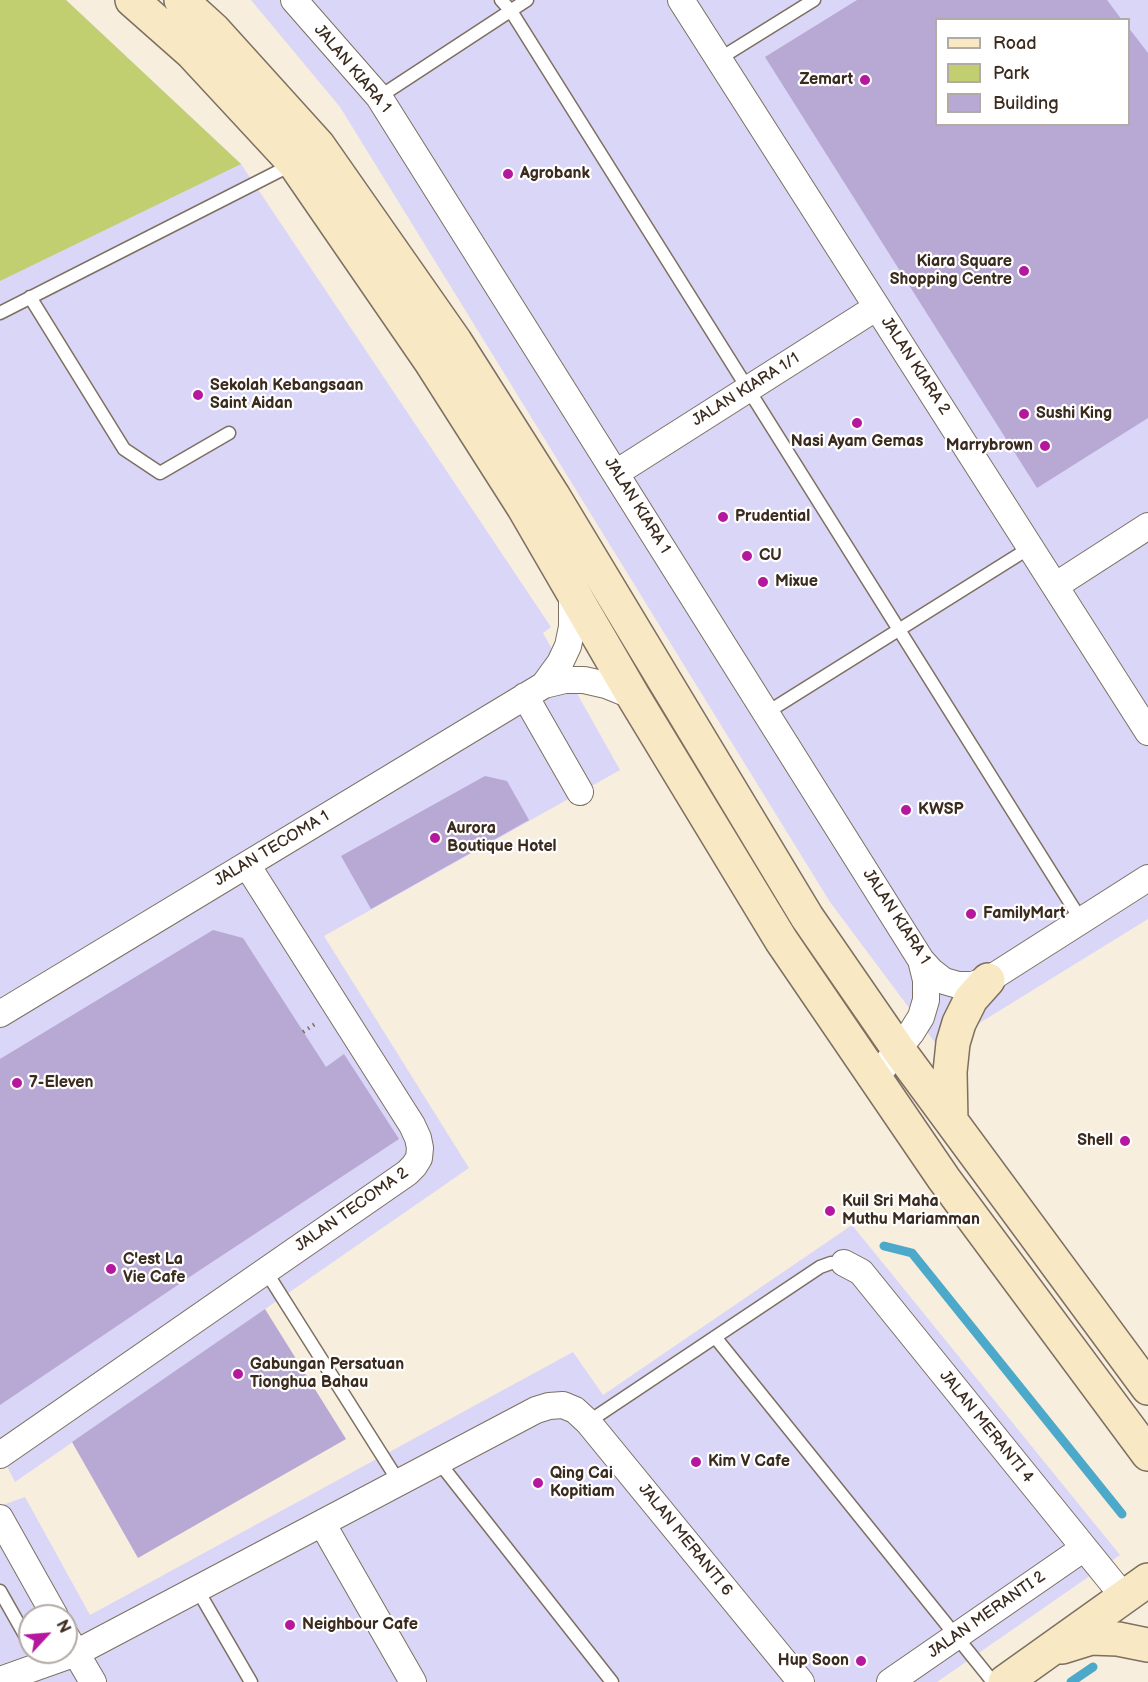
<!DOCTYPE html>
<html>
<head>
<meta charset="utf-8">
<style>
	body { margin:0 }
	#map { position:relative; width:1148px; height:1682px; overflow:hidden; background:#f7eedd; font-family:"Balsamiq Sans",sans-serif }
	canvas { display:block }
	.legend { position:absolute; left:935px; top:18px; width:195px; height:108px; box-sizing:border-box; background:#fff; border:2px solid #b1aaa5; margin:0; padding:8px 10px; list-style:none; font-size:18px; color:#3b2a1e }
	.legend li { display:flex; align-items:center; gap:12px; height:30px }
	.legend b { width:30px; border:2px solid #b1aaa5 }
	.north { position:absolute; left:18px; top:1604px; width:60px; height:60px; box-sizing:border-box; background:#fff; border:2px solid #b1aaa5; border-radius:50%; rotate:64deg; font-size:16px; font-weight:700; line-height:24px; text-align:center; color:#3b2a1e }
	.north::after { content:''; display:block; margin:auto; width:21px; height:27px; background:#b5179e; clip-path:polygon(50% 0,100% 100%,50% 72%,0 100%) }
</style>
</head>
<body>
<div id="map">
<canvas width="1148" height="1682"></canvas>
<ul class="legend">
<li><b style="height:8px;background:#f8e8c3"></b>Road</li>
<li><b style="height:16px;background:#c1cf71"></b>Park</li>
<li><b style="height:16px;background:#b8a8d4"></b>Building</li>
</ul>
<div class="north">N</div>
</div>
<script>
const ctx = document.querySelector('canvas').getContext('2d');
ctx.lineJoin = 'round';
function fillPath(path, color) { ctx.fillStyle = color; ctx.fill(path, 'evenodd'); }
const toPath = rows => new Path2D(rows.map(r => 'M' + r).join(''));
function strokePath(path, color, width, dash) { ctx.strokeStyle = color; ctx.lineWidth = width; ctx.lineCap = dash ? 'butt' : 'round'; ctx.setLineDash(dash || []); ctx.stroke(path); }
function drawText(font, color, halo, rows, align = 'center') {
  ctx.font = font + ' "Balsamiq Sans",sans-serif'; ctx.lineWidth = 4.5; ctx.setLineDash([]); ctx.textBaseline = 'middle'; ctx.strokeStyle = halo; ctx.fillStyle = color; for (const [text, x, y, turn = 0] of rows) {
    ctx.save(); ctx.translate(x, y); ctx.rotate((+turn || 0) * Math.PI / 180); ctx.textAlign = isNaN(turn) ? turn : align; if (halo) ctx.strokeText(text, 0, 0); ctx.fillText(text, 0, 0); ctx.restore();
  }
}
const built = toPath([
	[0,0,66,0,241,164,551,627,543,633,620,770,324,936,469,1168,15,1482,0,1453],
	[251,0,1148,0,1148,919,939,1048,830,902,340,107],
	[936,20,1128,20,1128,124,936,124],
	[852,1225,1120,1555,937,1682,0,1682,0,1506,25,1497,90,1615,573,1352,603,1395],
	[30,1616,66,1616,66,1652,30,1652]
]);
const green = toPath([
	[0,0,66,0,241,164,0,281]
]);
const stream = toPath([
	[884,1246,912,1253,1122,1514],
	[1071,1682,1093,1667]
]);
const building = toPath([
	[857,0,1107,0,1122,20,936,20,936,124,1128,124,1128,27,1148,53,1148,418,1037,488,765,57],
	[485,776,507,781,529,820,371,909,341,856],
	[213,930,243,938,326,1067,344,1054,399,1139,197,1272,0,1405,0,1059],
	[265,1309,346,1439,138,1558,72,1442]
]);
const path = toPath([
	[303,1032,315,1024]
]);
const lane = toPath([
	[501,0,511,11,1081,920],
	[719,59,814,0],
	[379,97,527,0],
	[30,297,124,449,160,473,229,433],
	[0,313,293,164],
	[766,713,1031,547],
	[265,1270,399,1482],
	[715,1337,993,1682],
	[588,1422,820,1267,831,1263,844,1263],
	[438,1461,612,1682],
	[197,1589,251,1682],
	[0,1591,30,1644]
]);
const street = toPath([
	[294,0,379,97,921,960,931,971,944,981,958,985,972,985,988,980,1148,878],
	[681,0,1148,732],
	[616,473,877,307],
	[1055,586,1148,526],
	[544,685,560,663,568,646,572,627,572,592],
	[525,696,580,792],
	[0,1014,544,685,565,680,584,680,606,685,633,696],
	[875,1078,911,1033,921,1017,926,1000,926,980,921,960],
	[844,1263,861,1272,1124,1597],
	[0,1455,407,1173,414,1166,419,1158,420,1148,418,1138,412,1125,247,865],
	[0,1518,55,1616],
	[322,1523,413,1682],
	[66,1636,93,1682],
	[0,1680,76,1653,536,1410,549,1406,563,1405,575,1410,588,1422,801,1682],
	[890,1682,1084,1548]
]);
const secondary = toPath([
	[132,0,192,53,294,163,431,362,524,508,633,696,781,940,944,1179,1148,1454],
	[181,0,214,30,318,145,455,341,554,497,807,917,898,1049,1148,1388],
	[951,1121,950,1072,953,1043,959,1023,971,999,988,980],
	[1062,1647,1091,1638,1118,1639,1148,1645],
	[1005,1682,1148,1580]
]);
const markers = [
	[865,80,6,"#b5179e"],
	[508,174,6,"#b5179e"],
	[1024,271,6,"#b5179e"],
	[198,395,6,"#b5179e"],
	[1024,414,6,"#b5179e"],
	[857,423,6,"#b5179e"],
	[1045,446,6,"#b5179e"],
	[723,517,6,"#b5179e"],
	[747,556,6,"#b5179e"],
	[763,582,6,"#b5179e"],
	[906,810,6,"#b5179e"],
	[435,838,6,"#b5179e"],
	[971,914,6,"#b5179e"],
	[17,1083,6,"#b5179e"],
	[1125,1141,6,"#b5179e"],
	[830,1211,6,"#b5179e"],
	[111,1269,6,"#b5179e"],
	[238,1374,6,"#b5179e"],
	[696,1462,6,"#b5179e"],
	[538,1483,6,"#b5179e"],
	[290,1625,6,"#b5179e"],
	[861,1661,6,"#b5179e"]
];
const streetNames = [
	["JALAN KIARA 1",352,69,50],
	["JALAN KIARA 2",915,366,57],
	["JALAN KIARA 1/1",746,390,-32],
	["JALAN KIARA 1",637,506,58],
	["JALAN TECOMA 1",272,849,-31],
	["JALAN KIARA 1",896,917,57],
	["JALAN TECOMA 2",352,1210,-35],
	["JALAN MERANTI 4",986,1427,51],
	["JALAN MERANTI 6",685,1540,51],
	["JALAN MERANTI 2",987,1615,-35]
];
const poiNames = [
	["Zemart",853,80,"right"],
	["Agrobank",520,174],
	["Kiara Square",1012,262,"right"],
	["Shopping Centre",1012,280,"right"],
	["Sekolah Kebangsaan",210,386],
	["Saint Aidan",210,404],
	["Sushi King",1036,414],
	["Nasi Ayam Gemas",857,442,"center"],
	["Marrybrown",1033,446,"right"],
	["Prudential",735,517],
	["CU",759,556],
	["Mixue",775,582],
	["KWSP",918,810],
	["Aurora",447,829],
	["Boutique Hotel",447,847],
	["FamilyMart",983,914],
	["7-Eleven",29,1083],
	["Shell",1113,1141,"right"],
	["Kuil Sri Maha",842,1202],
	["Muthu Mariamman",842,1220],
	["C'est La",123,1260],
	["Vie Cafe",123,1278],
	["Gabungan Persatuan",250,1365],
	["Tionghua Bahau",250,1383],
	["Kim V Cafe",708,1462],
	["Qing Cai",550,1474],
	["Kopitiam",550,1492],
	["Neighbour Cafe",302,1625],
	["Hup Soon",849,1661,"right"]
];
fillPath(built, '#dad6f7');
fillPath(green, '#c1cf71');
strokePath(stream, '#4ca9ca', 9);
fillPath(building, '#b8a8d4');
strokePath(lane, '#7d6f61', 15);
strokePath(street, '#7d6f61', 28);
strokePath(secondary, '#7d6f61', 36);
strokePath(path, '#7d6f61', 4, [1.5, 4.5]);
strokePath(lane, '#fff', 12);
strokePath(street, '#fff', 26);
strokePath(secondary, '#f8e8c3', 33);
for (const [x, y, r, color] of markers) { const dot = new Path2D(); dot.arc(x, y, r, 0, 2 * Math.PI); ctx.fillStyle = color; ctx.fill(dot); strokePath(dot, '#fff', 2); }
drawText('16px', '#3b2a1e', '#fff', streetNames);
drawText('bold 16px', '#3b2a1e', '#fff', poiNames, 'left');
</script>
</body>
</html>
